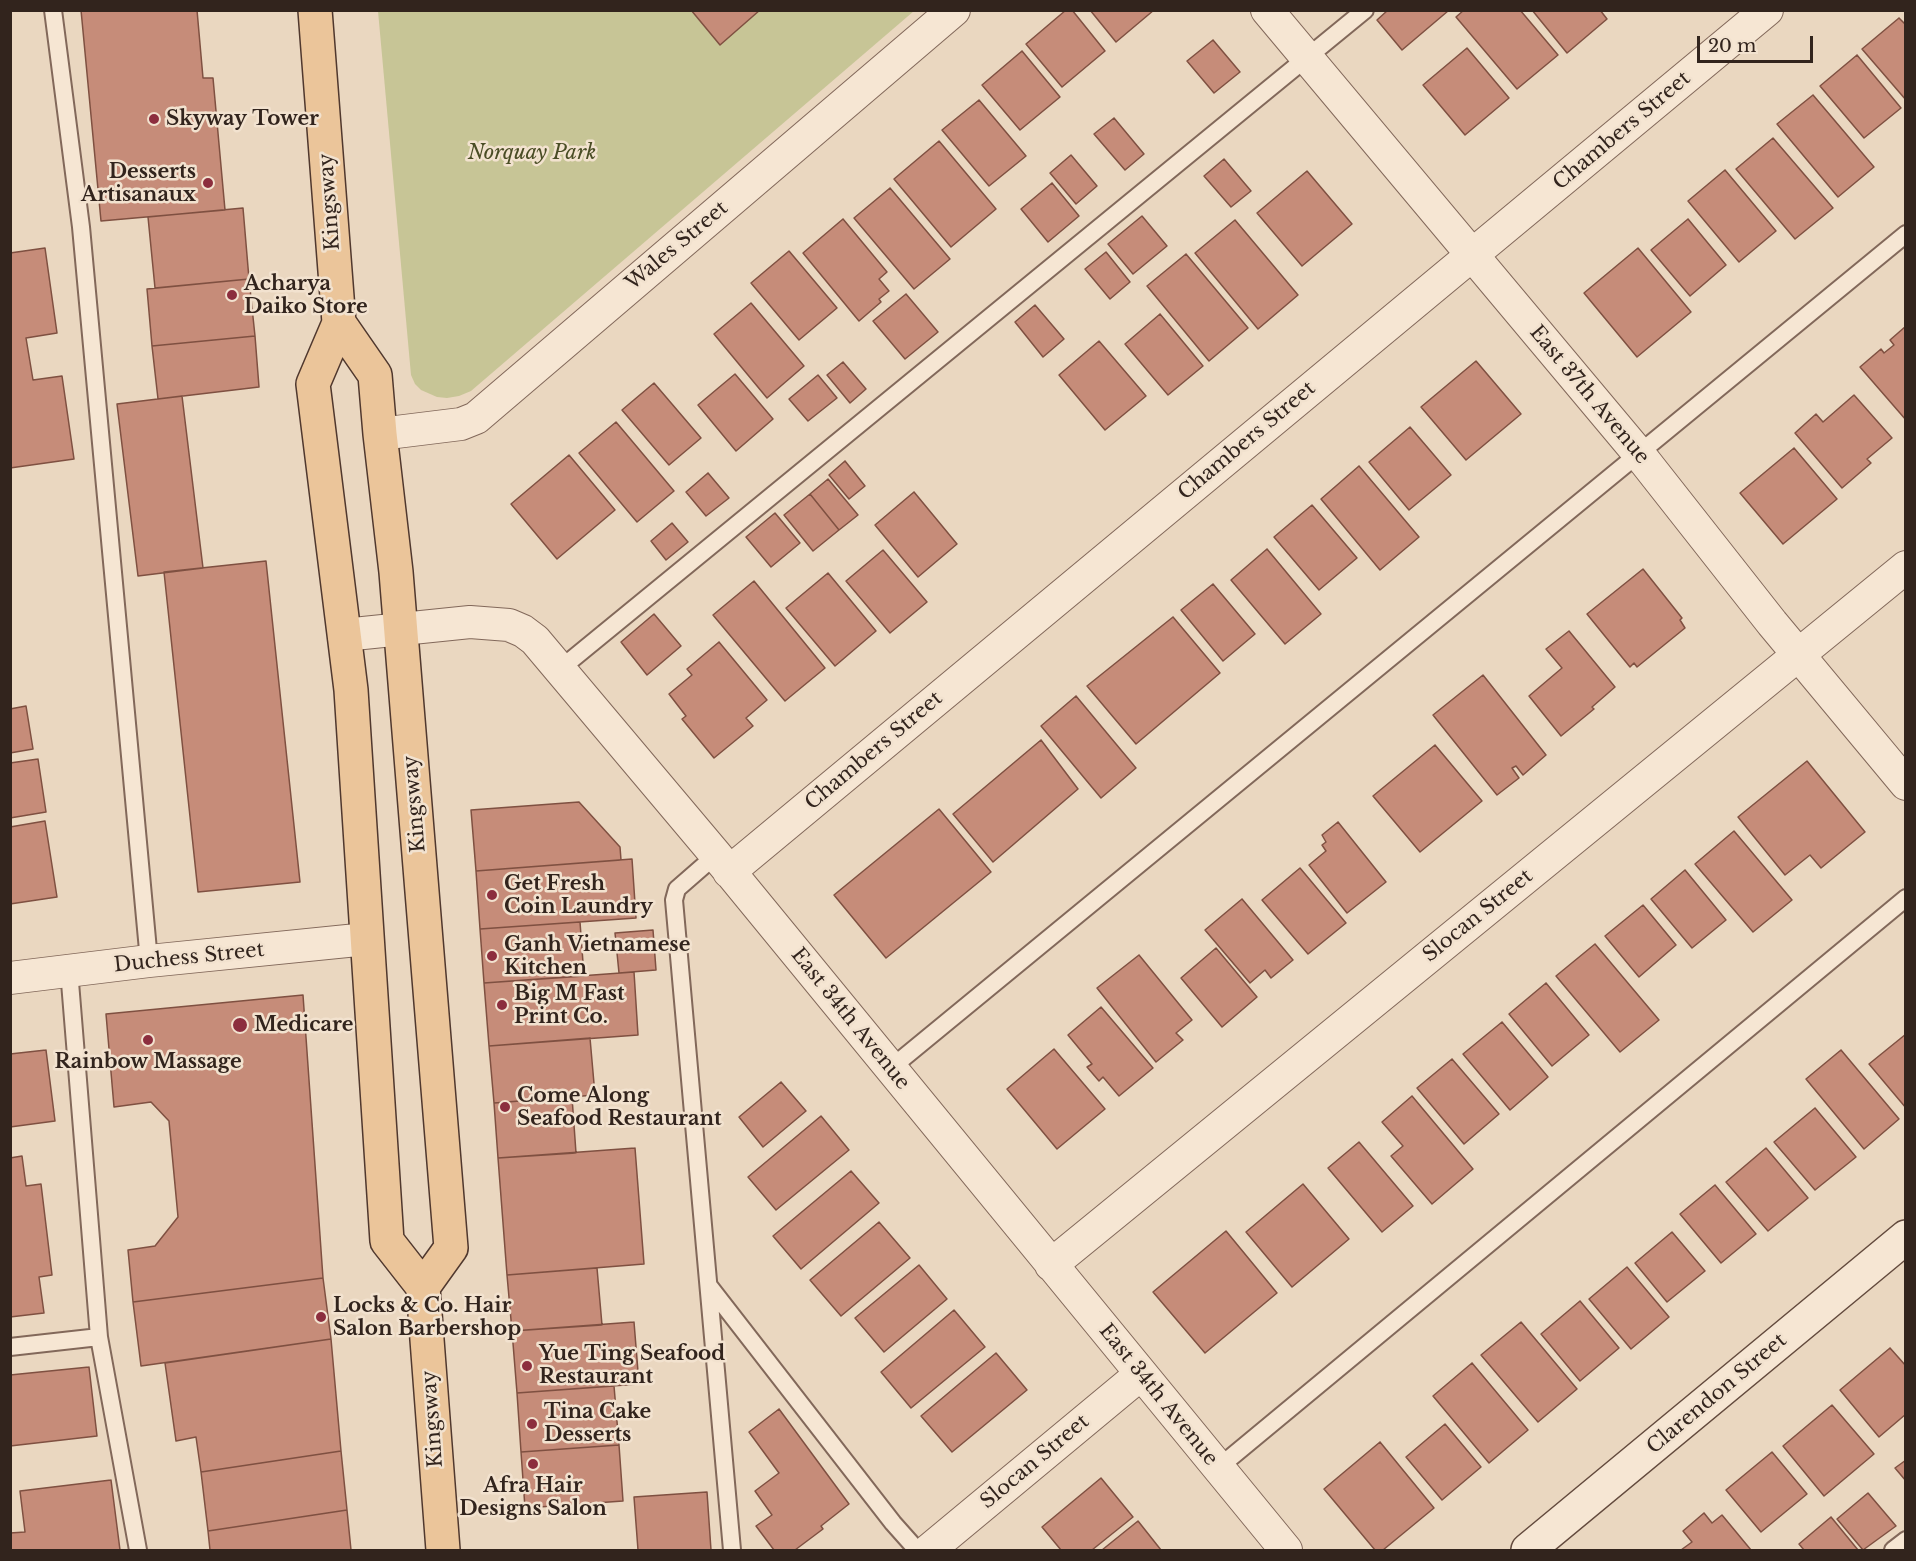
<!DOCTYPE html>
<html>
<head>
<meta charset="utf-8">
<style>
	body { margin:0 }
	#map { position:relative; width:1916px; height:1561px; overflow:hidden; background:#ead7c0; font-family:"Libre Baskerville",serif }
	canvas { display:block }
	.frame { position:absolute; inset:0; border:12px solid #32241d; pointer-events:none }
	.scale { position:absolute; left:1697px; top:36px; width:116px; height:27px; box-sizing:border-box; border:3px solid #32241d; border-top:0; padding-left:8px; font-size:18px; line-height:21px; white-space:nowrap; color:#32241d; -webkit-text-stroke:4px #f2e2cf; paint-order:stroke }
</style>
</head>
<body>
<div id="map">
<canvas width="1916" height="1561"></canvas>
<div class="frame"></div>
<div class="scale">20 m</div>
</div>
<script>
const ctx = document.querySelector('canvas').getContext('2d');
ctx.lineJoin = 'round';
function fillPath(path, color) { ctx.fillStyle = color; ctx.fill(path, 'evenodd'); }
const toPath = rows => new Path2D(rows.map(r => 'M' + r).join(''));
function strokePath(path, color, width, dash) { ctx.strokeStyle = color; ctx.lineWidth = width; ctx.lineCap = dash ? 'butt' : 'round'; ctx.setLineDash(dash || []); ctx.stroke(path); }
function drawText(font, color, halo, rows, align = 'center') {
  ctx.font = font + ' "Libre Baskerville",serif'; ctx.lineWidth = 5; ctx.setLineDash([]); ctx.textBaseline = 'middle'; ctx.strokeStyle = halo; ctx.fillStyle = color; for (const [text, x, y, turn = 0] of rows) {
    ctx.save(); ctx.translate(x, y); ctx.rotate((+turn || 0) * Math.PI / 180); ctx.textAlign = isNaN(turn) ? turn : align; if (halo) ctx.strokeText(text, 0, 0); ctx.fillText(text, 0, 0); ctx.restore();
  }
}
const green = toPath([
	[378,11,914,11,471,391,459,396,447,398,437,397,421,390,415,384,411,375]
]);
const building = toPath([
	[81,10,197,10,203,78,213,78,225,210,101,221,81,10],
	[691,10,760,10,720,45,691,10],
	[1066,10,1072,10,1105,51,1062,87,1026,44,1066,10],
	[1090,10,1154,10,1116,42,1090,10],
	[1388,10,1447,10,1448,11,1402,50,1377,20,1388,10],
	[1464,10,1520,10,1558,55,1517,89,1456,17,1464,10],
	[1532,10,1600,10,1607,19,1567,53,1532,10],
	[1899,18,1906,25,1906,100,1862,49,1899,18],
	[1213,40,1240,72,1214,93,1187,61,1213,40],
	[1467,48,1509,98,1465,135,1423,85,1467,48],
	[1022,51,1060,97,1020,130,982,85,1022,51],
	[1857,55,1901,108,1864,138,1820,86,1857,55],
	[1813,95,1874,167,1838,197,1777,124,1813,95],
	[979,100,1026,156,989,186,942,130,979,100],
	[1114,118,1144,154,1125,170,1094,134,1114,118],
	[1773,138,1833,208,1795,239,1736,169,1773,138],
	[939,141,996,209,951,247,894,179,939,141],
	[1071,155,1097,186,1076,204,1050,173,1071,155],
	[1224,159,1251,191,1231,207,1204,176,1224,159],
	[1725,170,1776,231,1739,262,1688,201,1725,170],
	[1307,171,1352,224,1302,266,1257,213,1307,171],
	[1052,183,1079,216,1048,242,1021,209,1052,183],
	[890,188,950,259,914,289,854,218,890,188],
	[243,208,249,279,155,288,148,217,243,208],
	[1142,216,1167,246,1133,274,1108,244,1142,216],
	[843,219,887,272,879,279,889,291,879,299,881,302,859,321,803,253,843,219],
	[1688,219,1726,265,1690,296,1651,250,1688,219],
	[1235,220,1298,295,1258,329,1195,253,1235,220],
	[45,248,57,333,26,338,33,380,62,376,74,459,10,468,10,253,45,248],
	[1638,248,1691,312,1637,357,1584,293,1638,248],
	[789,251,837,308,799,340,751,283,789,251],
	[1106,252,1130,282,1110,299,1085,269,1106,252],
	[1186,254,1248,328,1209,361,1147,286,1186,254],
	[249,279,255,336,152,346,147,289,249,279],
	[906,294,938,332,905,359,873,321,906,294],
	[751,303,804,366,767,398,714,334,751,303],
	[1035,305,1064,339,1043,357,1015,322,1035,305],
	[1160,314,1203,366,1168,395,1125,344,1160,314],
	[1906,326,1906,420,1860,367,1881,349,1884,353,1894,345,1890,340,1906,326],
	[255,336,259,387,158,399,152,346,255,336],
	[1099,341,1146,396,1105,430,1059,375,1099,341],
	[1476,361,1521,414,1466,460,1421,407,1476,361],
	[843,362,866,389,850,403,827,375,843,362],
	[735,374,773,419,736,451,698,405,735,374],
	[818,375,837,398,808,421,789,399,818,375],
	[654,383,701,438,669,465,622,410,654,383],
	[1854,395,1892,438,1867,459,1871,463,1842,488,1795,433,1816,414,1823,422,1854,395],
	[182,396,203,568,138,576,117,404,182,396],
	[616,422,674,491,637,522,579,453,616,422],
	[1410,427,1451,475,1409,510,1369,462,1410,427],
	[1794,448,1837,499,1783,544,1740,493,1794,448],
	[569,455,615,510,557,559,511,504,569,455],
	[845,461,865,486,849,499,829,475,845,461],
	[1359,466,1419,537,1380,570,1321,499,1359,466],
	[708,473,729,498,706,516,686,492,708,473],
	[828,479,858,515,839,530,810,494,828,479],
	[914,492,957,544,918,577,875,525,914,492],
	[810,494,839,530,813,551,784,515,810,494],
	[1312,505,1357,558,1319,590,1274,537,1312,505],
	[775,513,800,543,771,567,746,537,775,513],
	[672,523,688,542,666,560,651,541,672,523],
	[1267,549,1321,614,1285,644,1231,580,1267,549],
	[883,550,927,602,890,633,846,581,883,550],
	[266,561,300,882,198,892,164,572,266,561],
	[1643,569,1682,618,1680,620,1685,628,1637,667,1634,663,1630,667,1587,614,1643,569],
	[828,573,876,631,835,666,786,608,828,573],
	[754,581,825,668,785,701,713,615,754,581],
	[1213,584,1255,634,1223,661,1181,610,1213,584],
	[654,614,681,646,647,675,621,642,654,614],
	[1173,617,1220,673,1136,744,1087,686,1173,617],
	[1569,631,1615,687,1592,707,1594,709,1561,736,1529,696,1562,668,1546,649,1569,631],
	[719,642,767,700,746,718,753,726,714,758,682,719,686,716,669,694,692,675,687,669,719,642],
	[1483,675,1546,755,1523,775,1516,766,1512,768,1519,778,1497,795,1433,715,1483,675],
	[1076,696,1136,768,1101,798,1041,726,1076,696],
	[26,706,33,749,10,753,10,709,26,706],
	[1041,740,1078,789,993,862,953,814,1041,740],
	[1435,745,1482,801,1420,852,1373,796,1435,745],
	[38,759,46,812,10,818,10,763,38,759],
	[1807,761,1865,832,1821,868,1810,855,1785,875,1738,817,1807,761],
	[579,802,620,847,621,860,476,871,471,810,579,802],
	[939,809,991,872,886,958,834,895,939,809],
	[45,821,57,897,10,904,10,827,45,821],
	[1338,822,1386,882,1347,913,1309,865,1326,851,1322,845,1326,842,1322,835,1338,822],
	[1734,831,1792,900,1753,932,1695,864,1734,831],
	[632,859,636,918,480,929,476,871,632,859],
	[1300,868,1346,923,1308,954,1262,900,1300,868],
	[1685,870,1726,920,1692,948,1651,899,1685,870],
	[1242,899,1293,960,1271,978,1265,970,1250,983,1205,930,1242,899],
	[1643,905,1676,945,1639,977,1605,936,1643,905],
	[580,922,584,976,484,983,480,929,580,922],
	[653,930,656,970,619,973,615,933,653,930],
	[1595,944,1659,1020,1620,1052,1556,976,1595,944],
	[1216,948,1257,997,1222,1027,1181,978,1216,948],
	[1139,955,1192,1020,1176,1033,1183,1040,1156,1062,1097,988,1139,955],
	[634,972,638,1035,489,1046,484,983,634,972],
	[1546,983,1589,1035,1552,1066,1509,1014,1546,983],
	[303,995,323,1278,133,1302,128,1250,155,1246,178,1217,169,1121,151,1102,114,1107,106,1014,303,995],
	[1101,1007,1153,1068,1119,1096,1103,1077,1099,1081,1087,1067,1092,1064,1068,1035,1101,1007],
	[1502,1022,1548,1077,1510,1110,1463,1054,1502,1022],
	[1906,1034,1906,1108,1869,1064,1906,1034],
	[590,1038,595,1095,494,1103,489,1046,590,1038],
	[1054,1049,1105,1109,1057,1149,1007,1089,1054,1049],
	[46,1050,55,1121,10,1127,10,1054,46,1050],
	[1841,1050,1899,1119,1864,1149,1806,1079,1841,1050],
	[1452,1059,1499,1114,1464,1144,1417,1088,1452,1059],
	[781,1082,806,1111,763,1147,739,1117,781,1082],
	[1412,1096,1473,1169,1432,1204,1391,1156,1403,1146,1382,1122,1412,1096],
	[572,1097,576,1153,498,1158,494,1103,572,1097],
	[1815,1108,1856,1157,1815,1190,1774,1142,1815,1108],
	[821,1116,849,1150,776,1210,748,1177,821,1116],
	[1359,1142,1413,1206,1382,1232,1328,1168,1359,1142],
	[635,1148,644,1264,507,1275,498,1158,635,1148],
	[1766,1148,1808,1198,1768,1231,1726,1182,1766,1148],
	[22,1156,26,1186,41,1184,52,1275,39,1277,44,1313,10,1317,10,1158,22,1156],
	[851,1171,879,1203,801,1269,773,1236,851,1171],
	[1303,1184,1349,1239,1292,1287,1246,1232,1303,1184],
	[1715,1185,1756,1234,1721,1263,1680,1214,1715,1185],
	[879,1222,910,1258,841,1316,810,1280,879,1222],
	[1226,1231,1277,1293,1205,1353,1153,1292,1226,1231],
	[1672,1232,1705,1271,1667,1302,1635,1263,1672,1232],
	[919,1265,947,1299,884,1352,855,1318,919,1265],
	[1627,1267,1669,1317,1631,1349,1589,1299,1627,1267],
	[597,1268,602,1325,512,1331,507,1275,597,1268],
	[323,1278,331,1339,141,1366,133,1302,323,1278],
	[1580,1301,1619,1348,1580,1381,1541,1334,1580,1301],
	[954,1310,985,1347,911,1408,881,1372,954,1310],
	[634,1322,639,1384,517,1393,512,1331,634,1322],
	[1521,1322,1577,1389,1538,1422,1481,1355,1521,1322],
	[331,1339,341,1451,201,1472,196,1437,176,1441,165,1363,331,1339],
	[1890,1348,1906,1366,1906,1414,1879,1437,1840,1390,1890,1348],
	[996,1353,1027,1390,952,1452,921,1416,996,1353],
	[1472,1363,1528,1430,1489,1463,1433,1396,1472,1363],
	[89,1367,97,1436,10,1446,10,1375,89,1367],
	[614,1386,619,1445,521,1452,517,1393,614,1386],
	[1832,1405,1874,1454,1824,1496,1783,1446,1832,1405],
	[779,1409,849,1504,821,1526,823,1529,795,1550,774,1550,756,1526,772,1515,755,1491,779,1473,749,1432,779,1409],
	[1445,1424,1481,1467,1442,1500,1406,1457,1445,1424],
	[1380,1442,1434,1508,1383,1550,1375,1550,1324,1489,1380,1442],
	[619,1445,623,1501,525,1508,521,1452,619,1445],
	[341,1451,347,1510,208,1531,201,1472,341,1451],
	[1772,1452,1807,1494,1761,1532,1726,1490,1772,1452],
	[1906,1460,1906,1481,1895,1468,1906,1460],
	[1101,1478,1133,1517,1092,1550,1061,1550,1042,1527,1101,1478],
	[111,1480,120,1550,10,1550,10,1533,25,1532,20,1491,111,1480],
	[707,1492,711,1550,638,1550,634,1497,707,1492],
	[1868,1493,1896,1526,1863,1550,1837,1519,1868,1493],
	[347,1510,351,1550,210,1550,208,1531,347,1510],
	[1704,1513,1712,1523,1722,1515,1751,1550,1681,1550,1692,1542,1683,1531,1704,1513],
	[1831,1517,1858,1550,1804,1550,1799,1544,1831,1517],
	[1138,1521,1161,1550,1102,1550,1138,1521]
]);
const lane = toPath([
	[53,10,81,227,149,961],
	[559,670,1365,10],
	[716,855,677,889,674,900,732,1550],
	[69,970,99,1337,138,1550],
	[891,1068,1906,234],
	[709,1286,893,1523,917,1550],
	[10,1347,99,1337],
	[1218,1468,1906,898],
	[1893,1550,1906,1540]
]);
const street = toPath([
	[1267,10,1639,454,1772,623,1906,784],
	[380,434,461,424,476,418,954,10],
	[344,635,470,622,509,625,523,631,535,640,716,855,1286,1550],
	[729,872,1767,10],
	[10,978,149,961,367,939],
	[1051,1265,1906,567],
	[929,1550,1141,1374]
]);
const secondary = toPath([
	[1528,1550,1906,1237]
]);
const primary = toPath([
	[315,10,339,323,313,384,351,690,387,1241,423,1287,443,1550],
	[339,323,375,375,380,434,396,572,451,1248,423,1287]
]);
const markers = [
	[154,119,6,"#8c2e3e"],
	[208,183,6,"#8c2e3e"],
	[232,295,6,"#8c2e3e"],
	[492,895,6,"#8c2e3e"],
	[492,956,6,"#8c2e3e"],
	[502,1005,6,"#8c2e3e"],
	[240,1025,8,"#8c2e3e"],
	[148,1040,6,"#8c2e3e"],
	[505,1107,6,"#8c2e3e"],
	[321,1317,6,"#8c2e3e"],
	[527,1366,6,"#8c2e3e"],
	[532,1424,6,"#8c2e3e"],
	[533,1464,6,"#8c2e3e"]
];
const poiNames = [
	["Skyway Tower",166,119],
	["Desserts",196,172,"right"],
	["Artisanaux",196,195,"right"],
	["Acharya",244,284],
	["Daiko Store",244,307],
	["Get Fresh",504,884],
	["Coin Laundry",504,907],
	["Ganh Vietnamese",504,945],
	["Kitchen",504,968],
	["Big M Fast",514,994],
	["Print Co.",514,1017],
	["Medicare",254,1025],
	["Rainbow Massage",148,1062,"center"],
	["Come Along",517,1096],
	["Seafood Restaurant",517,1119],
	["Locks & Co. Hair",333,1306],
	["Salon Barbershop",333,1329],
	["Yue Ting Seafood",539,1354],
	["Restaurant",539,1377],
	["Tina Cake",544,1412],
	["Desserts",544,1435],
	["Afra Hair",533,1486,"center"],
	["Designs Salon",533,1509,"center"]
];
const streetNames = [
	["Chambers Street",1622,131,-40],
	["Kingsway",330,202,-94],
	["Wales Street",677,246,-40],
	["East 37th Avenue",1589,395,50],
	["Chambers Street",1247,441,-40],
	["Chambers Street",874,751,-40],
	["Kingsway",415,804,-95],
	["Slocan Street",1478,916,-39],
	["Duchess Street",189,958,-6],
	["East 34th Avenue",850,1019,51],
	["Clarendon Street",1717,1394,-40],
	["East 34th Avenue",1158,1395,51],
	["Kingsway",433,1419,-94],
	["Slocan Street",1035,1462,-40]
];
const parkNames = [
	["Norquay Park",532,153]
];
fillPath(green, '#c7c596');
fillPath(building, '#c68c79');
strokePath(building, '#7f5041', 1.5);
strokePath(lane, '#82685a', 20);
strokePath(street, '#82685a', 34);
strokePath(secondary, '#634a3d', 36);
strokePath(primary, '#50382e', 36);
strokePath(lane, '#f6e6d3', 16);
strokePath(street, '#f6e6d3', 32);
strokePath(secondary, '#f6e6d3', 33);
strokePath(primary, '#ebc59a', 33);
for (const [x, y, r, color] of markers) { const dot = new Path2D(); dot.arc(x, y, r, 0, 2 * Math.PI); ctx.fillStyle = color; ctx.fill(dot); strokePath(dot, '#f2e2cf', 2); }
drawText('bold 20px', '#32241d', '#f2e2cf', poiNames, 'left');
drawText('20px', '#32241d', '#f2e2cf', streetNames);
drawText('italic 20px', '#4a4d25', '#f2e2cf', parkNames);
</script>
</body>
</html>
